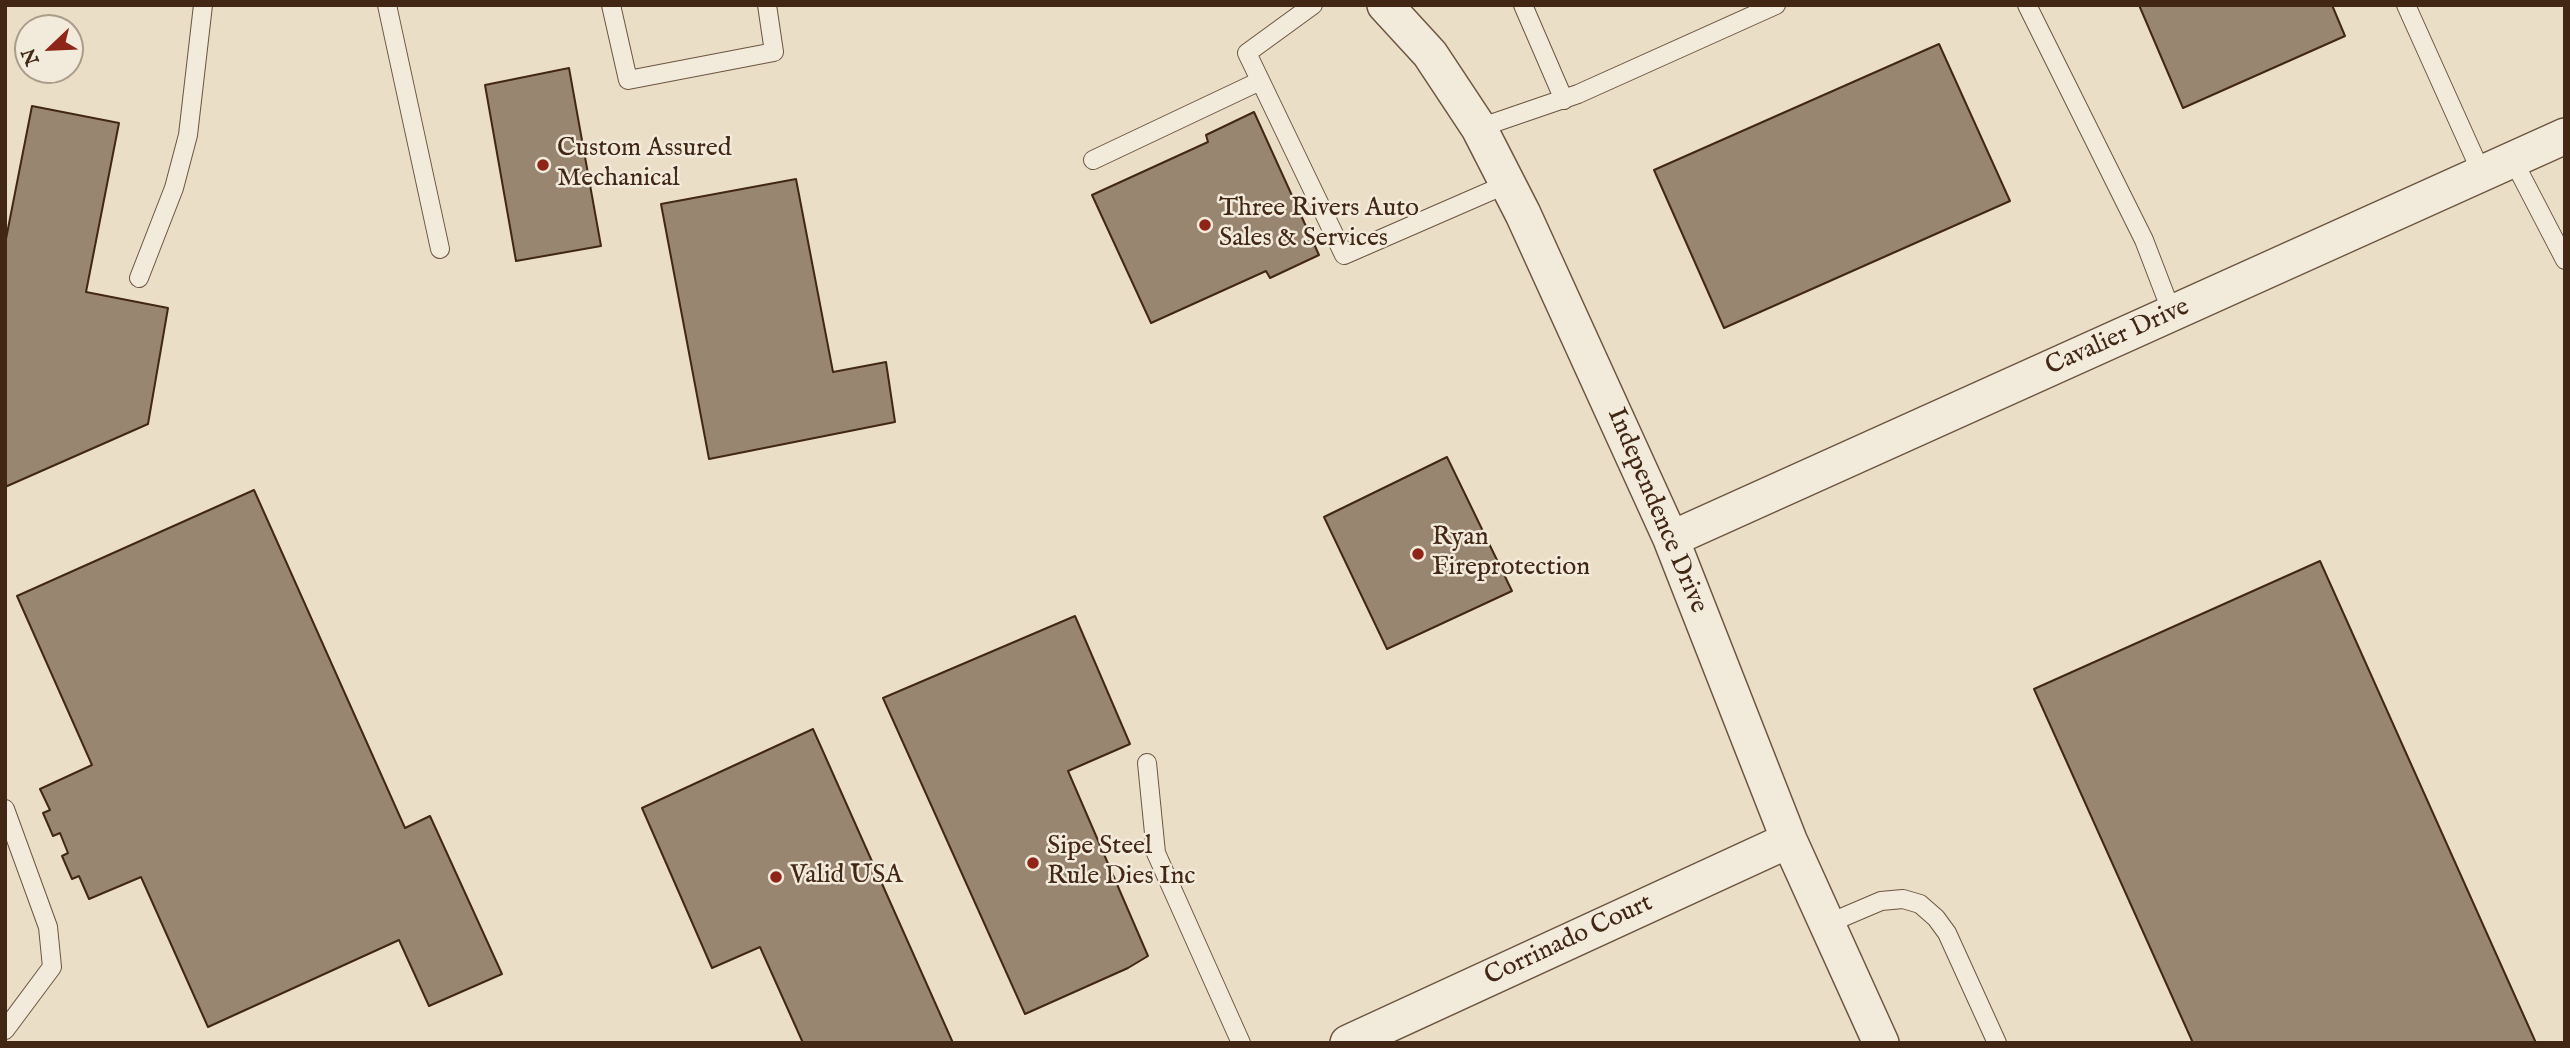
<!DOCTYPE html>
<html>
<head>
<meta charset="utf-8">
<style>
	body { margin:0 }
	#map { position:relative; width:2570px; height:1048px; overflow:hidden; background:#ebdec6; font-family:"IM FELL English",serif }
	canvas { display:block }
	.frame { position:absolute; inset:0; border:7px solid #412714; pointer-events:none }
	.north { position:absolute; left:14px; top:14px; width:70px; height:70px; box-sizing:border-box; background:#f2eada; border:2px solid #ab9c8b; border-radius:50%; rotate:247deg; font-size:19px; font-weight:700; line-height:28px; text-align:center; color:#412714 }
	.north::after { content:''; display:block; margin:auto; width:24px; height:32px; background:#8f2418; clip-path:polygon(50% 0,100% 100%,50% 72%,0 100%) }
</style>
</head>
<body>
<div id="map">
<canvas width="2570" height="1048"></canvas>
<div class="frame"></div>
<div class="north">N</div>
</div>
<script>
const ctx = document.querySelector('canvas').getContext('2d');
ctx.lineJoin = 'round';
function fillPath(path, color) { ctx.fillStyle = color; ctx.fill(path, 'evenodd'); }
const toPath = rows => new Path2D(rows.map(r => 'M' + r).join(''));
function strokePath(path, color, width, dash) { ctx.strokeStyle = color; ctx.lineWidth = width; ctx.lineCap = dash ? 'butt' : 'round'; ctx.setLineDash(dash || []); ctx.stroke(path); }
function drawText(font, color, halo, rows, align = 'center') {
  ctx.font = font + ' "IM FELL English",serif'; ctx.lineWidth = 5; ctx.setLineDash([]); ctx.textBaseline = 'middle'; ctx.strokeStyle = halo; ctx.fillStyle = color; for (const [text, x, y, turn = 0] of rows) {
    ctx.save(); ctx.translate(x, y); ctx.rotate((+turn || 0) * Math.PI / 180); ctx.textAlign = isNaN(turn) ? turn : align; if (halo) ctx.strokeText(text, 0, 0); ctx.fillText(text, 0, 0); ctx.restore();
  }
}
const building = toPath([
	[2139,5,2332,5,2345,36,2183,108,2139,5],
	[1939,44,2010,201,1724,328,1654,170,1939,44],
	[569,68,601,246,516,261,485,85,569,68],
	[32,106,119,123,86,292,168,308,148,424,5,487,5,244,32,106],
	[1254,112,1319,255,1270,278,1266,271,1151,323,1092,195,1208,142,1206,135,1254,112],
	[796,179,833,372,886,362,895,422,709,459,661,204,796,179],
	[1447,457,1512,591,1387,649,1324,517,1447,457],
	[254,490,405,828,430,816,502,974,429,1006,399,940,208,1027,141,877,89,899,79,876,72,879,62,856,68,853,60,833,53,836,43,813,50,810,40,789,92,765,17,596,254,490],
	[2320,561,2536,1043,2193,1043,2034,689,2320,561],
	[1075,616,1130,744,1068,771,1148,956,1128,968,1025,1014,883,698,1075,616],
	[813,729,953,1043,803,1043,760,947,712,968,642,808,813,729]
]);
const lane = toPath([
	[387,5,440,249],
	[611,5,628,80,774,52,767,5],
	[1313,5,1247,53,1344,255,1507,184],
	[1523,5,1564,100],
	[2027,5,2144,240,2172,313],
	[2406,5,2482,174],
	[1479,128,1578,94,1776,5],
	[1093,160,1260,81],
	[2513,160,2565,260],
	[139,278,174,188,188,135,203,5],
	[1147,763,1156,853,1241,1043],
	[5,809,48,927,52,967,5,1030],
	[1827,924,1881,901,1903,899,1920,904,1936,918,1947,933,1997,1043]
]);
const street = toPath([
	[1385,5,1430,54,1479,128,1523,214,1671,539,1789,840,1881,1043],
	[1671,539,2565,136],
	[1348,1043,1789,840]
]);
const markers = [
	[543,165,7,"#8f2418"],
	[1205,225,7,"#8f2418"],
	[1418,554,7,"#8f2418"],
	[1033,863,7,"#8f2418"],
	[776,877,7,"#8f2418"]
];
const poiNames = [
	["Custom Assured",557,150],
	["Mechanical",557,180],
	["Three Rivers Auto",1219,210],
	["Sales & Services",1219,240],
	["Ryan",1432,539],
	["Fireprotection",1432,569],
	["Sipe Steel",1047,848],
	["Rule Dies Inc",1047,878],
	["Valid USA",790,877]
];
const streetNames = [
	["Cavalier Drive",2118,338,-24],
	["Independence Drive",1656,511,67],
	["Corrinado Court",1569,941,-25]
];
fillPath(building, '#998671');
strokePath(building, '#412714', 2);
strokePath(lane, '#6c5540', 20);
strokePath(street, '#6c5540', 38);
strokePath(lane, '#f2eada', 18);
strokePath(street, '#f2eada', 35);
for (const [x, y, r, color] of markers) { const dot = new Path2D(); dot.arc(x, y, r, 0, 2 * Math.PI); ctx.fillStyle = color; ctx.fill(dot); strokePath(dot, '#f2eada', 2.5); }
drawText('26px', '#412714', '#f2eada', poiNames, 'left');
drawText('26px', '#412714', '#f2eada', streetNames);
</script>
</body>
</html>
